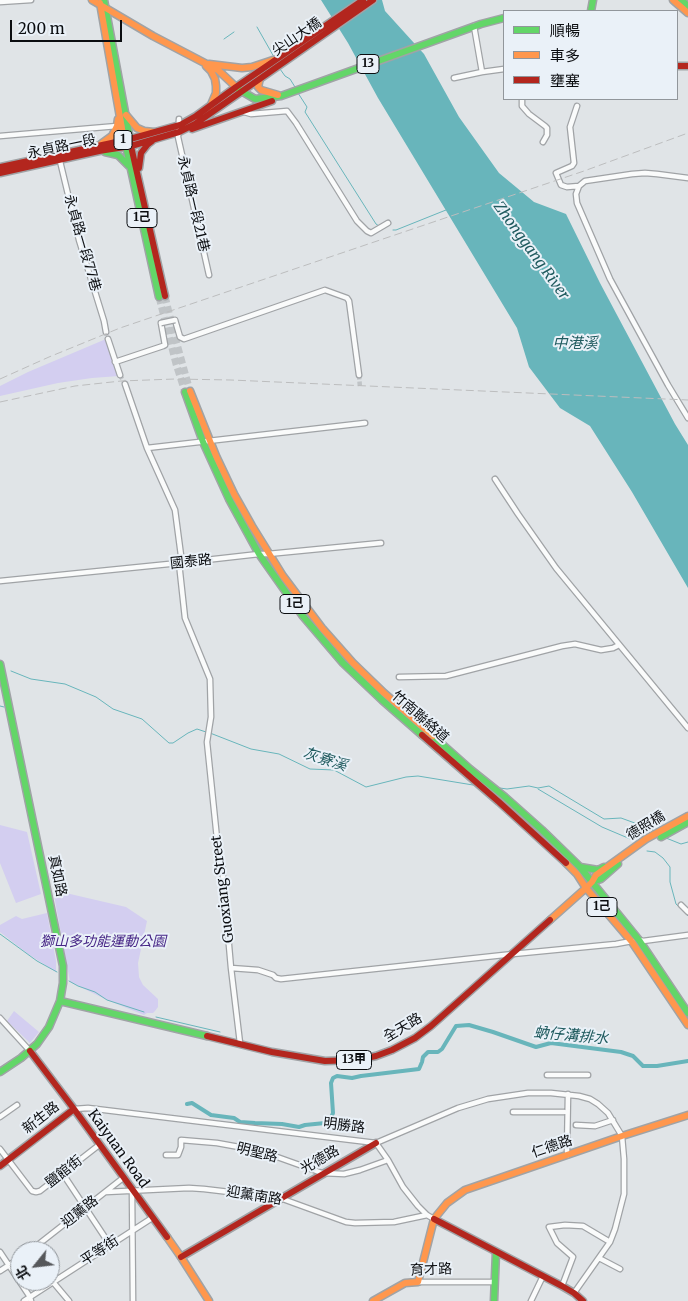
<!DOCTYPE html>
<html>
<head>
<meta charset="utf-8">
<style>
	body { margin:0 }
	#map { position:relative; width:688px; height:1301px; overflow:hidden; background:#e0e4e7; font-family:Merriweather,"Noto Sans TC",serif }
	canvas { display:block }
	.legend { position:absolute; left:503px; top:10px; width:175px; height:90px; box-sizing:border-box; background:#eaf1f8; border:1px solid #91969b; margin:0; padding:6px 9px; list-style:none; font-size:15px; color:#0b0d10 }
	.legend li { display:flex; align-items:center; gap:10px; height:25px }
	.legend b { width:25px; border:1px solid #91969b }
	.north { position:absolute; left:10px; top:1241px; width:50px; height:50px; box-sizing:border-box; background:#eaf1f8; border:1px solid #91969b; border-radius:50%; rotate:241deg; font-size:14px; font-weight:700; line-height:20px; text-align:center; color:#0b0d10 }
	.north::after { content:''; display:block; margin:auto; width:18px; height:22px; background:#56585b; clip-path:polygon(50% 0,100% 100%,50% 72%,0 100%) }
	.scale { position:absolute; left:10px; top:20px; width:112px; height:22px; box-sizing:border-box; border:2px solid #0b0d10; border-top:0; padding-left:6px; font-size:15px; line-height:18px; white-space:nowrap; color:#0b0d10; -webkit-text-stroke:4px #eaf1f8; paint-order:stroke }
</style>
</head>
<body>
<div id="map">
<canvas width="688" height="1301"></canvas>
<ul class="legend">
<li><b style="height:6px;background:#63d668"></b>順暢</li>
<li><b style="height:6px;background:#ff974d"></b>車多</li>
<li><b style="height:6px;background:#b3261e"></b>壅塞</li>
</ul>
<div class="north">北</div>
<div class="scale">200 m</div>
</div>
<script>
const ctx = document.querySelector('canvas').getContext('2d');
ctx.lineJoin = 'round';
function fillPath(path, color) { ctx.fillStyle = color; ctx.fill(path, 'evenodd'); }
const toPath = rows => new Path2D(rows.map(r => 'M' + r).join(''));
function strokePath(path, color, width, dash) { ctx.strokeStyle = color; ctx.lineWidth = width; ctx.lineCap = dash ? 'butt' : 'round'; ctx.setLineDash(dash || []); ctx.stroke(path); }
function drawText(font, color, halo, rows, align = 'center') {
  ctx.font = font + ' Merriweather,"Noto Sans TC",serif'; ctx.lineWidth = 4; ctx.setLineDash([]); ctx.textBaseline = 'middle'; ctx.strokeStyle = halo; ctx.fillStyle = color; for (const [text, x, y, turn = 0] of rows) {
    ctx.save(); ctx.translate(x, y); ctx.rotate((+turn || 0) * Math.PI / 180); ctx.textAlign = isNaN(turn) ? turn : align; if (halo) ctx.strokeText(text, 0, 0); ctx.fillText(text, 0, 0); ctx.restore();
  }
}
const green = toPath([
	[106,339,119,376,92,378,58,383,0,396,0,386,28,372],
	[0,825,27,832,41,894,16,903,0,863],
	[53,890,126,907,147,921,138,963,139,977,143,985,158,999,158,1007,155,1011,153,1013,147,1013,144,1015,107,1000,70,982],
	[47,913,56,961,56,972,28,954,0,932,0,925,16,916,22,919],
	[14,1011,39,1032,30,1043,7,1021]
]);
const water = toPath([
	[321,0,382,0,385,11,424,54,459,117,499,173,534,202,566,214,600,283,675,424,688,445,688,588,632,492,590,426,560,408,529,367,517,328,378,98,348,43]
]);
const stream = toPath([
	[257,27,274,57],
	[224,39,234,32],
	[280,69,285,76,290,79,295,87],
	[298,93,307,107,305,112,376,224,379,226],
	[393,230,396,230,446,210],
	[11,671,31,679,65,684,96,697,113,709,142,719,169,743,173,743,188,733,197,729,206,732],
	[0,706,4,707],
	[210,733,251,749,279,754,310,769,334,770,366,787,406,777,418,776,473,785],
	[500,788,507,789,529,786,538,788,549,786,604,819,621,818,654,830],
	[538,789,602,827,635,841],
	[666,838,681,844,688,842],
	[647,851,655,852,663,858,670,867,670,882,676,904,688,916],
	[0,934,37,961,57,972],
	[69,981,78,986,95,992,107,1000,144,1012],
	[156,1017,220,1032]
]);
const canal = toPath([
	[187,1104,192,1103,211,1115,234,1118,240,1122,255,1123,282,1124,299,1127,305,1125,325,1123,331,1118,333,1113,331,1083,333,1078,337,1076,352,1078,361,1076,419,1069,422,1062,423,1057,428,1052,438,1052,442,1049,456,1026,469,1025,493,1032,536,1047,551,1043,621,1052,633,1056,643,1066,657,1066,688,1061]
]);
const streetTunnel = toPath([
	[120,375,125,384],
	[359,375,360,388]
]);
const primaryTunnel = toPath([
	[165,296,174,333,190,391],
	[159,297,176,364,185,392]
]);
const street = toPath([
	[0,2,31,0],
	[474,26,482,72],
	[454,78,482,72,504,69],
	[522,99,522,106,529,114,545,126,547,128,547,135,543,142],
	[577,106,570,127,574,163,572,166,556,173,561,185,567,187,579,186],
	[244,112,251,114,287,111,296,123,357,221,367,231,371,233,388,223],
	[179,119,178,137,209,275],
	[0,136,117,126],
	[59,157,79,240,104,321,106,332],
	[688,178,657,174,645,173,632,174,585,181,579,186,576,194,577,203,610,279,668,385,688,418],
	[175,320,180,337,184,339,325,290,347,298,349,301,359,375],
	[108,339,120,375],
	[115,362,163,346,165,345,161,323],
	[125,384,147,448,175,510,182,563],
	[147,448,365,423],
	[495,479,518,514,556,568,688,728],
	[179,563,185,618,210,679,211,717,207,742,219,858,222,866,223,878,231,968,240,1043],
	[0,581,179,563,259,554,268,554,381,543],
	[399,677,446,676,562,646,575,644,601,650,613,648,619,645],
	[681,905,688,912],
	[640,940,643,941,688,935],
	[231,968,258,970,273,975,276,978,281,979,513,954,616,944,632,941],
	[0,1018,30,1051],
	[547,1075,588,1075],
	[568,1094,567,1151,568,1155],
	[74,1109,88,1108,376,1143,388,1160,403,1187,418,1206,427,1215,434,1219],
	[513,1112,564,1112],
	[0,1117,17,1105],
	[576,1125,595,1126,613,1120],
	[376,1143,458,1108,488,1099,528,1093,551,1093,579,1096,590,1099,598,1104,608,1113,622,1136,624,1159,624,1194,615,1229,610,1242,574,1293],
	[0,1149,32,1191,36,1192,40,1191,99,1145],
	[166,1155,178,1155,181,1147,181,1140,217,1143,250,1149,266,1153,322,1173,344,1174,360,1170,388,1160],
	[63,1174,110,1245],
	[132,1190,133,1301],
	[106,1192,189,1188,204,1189,280,1198,346,1222,355,1223,394,1222,427,1215],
	[30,1251,123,1178],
	[0,1252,30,1297,31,1301],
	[599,1258,620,1269],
	[0,1271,20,1258],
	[53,1282,69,1301],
	[418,1282,494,1282],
	[562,1286,573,1257,557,1243,549,1227,565,1225,583,1226,610,1242],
	[24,1301,152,1218],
	[531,1301,543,1276]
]);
const fast = toPath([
	[104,0,130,139],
	[681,0,688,6],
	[591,11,593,0],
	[238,89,255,99,281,96,481,24,504,18],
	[125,142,159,297],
	[105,152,118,155,129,166],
	[185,392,203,442,229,499,259,554,302,615,343,663,382,700,422,735],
	[0,664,63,966,63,983,60,1001],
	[433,736,470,769,505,797,542,830,579,866,639,940,688,1013],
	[661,837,688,822],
	[580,867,598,870,604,867],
	[592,882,601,879,618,864],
	[0,1072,21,1058,37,1044,49,1027,60,1001,207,1036],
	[494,1301,496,1252]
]);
const slow = toPath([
	[92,0,153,36,218,70,236,87],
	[673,0,688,13],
	[100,3,124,140],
	[209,64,242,68,252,67,273,60],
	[206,66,211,71,215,79,216,86,216,93,210,107],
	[260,78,258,87,261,90,278,95],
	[126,115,137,128,144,131,154,132],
	[101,144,112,136,117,126,118,119],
	[190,391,216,456,234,494,252,526,283,576,322,628,353,663,384,693,433,736],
	[566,863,577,874,586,888,632,942,688,1025],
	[550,920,586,888,592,882,596,875,646,839,688,816],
	[167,1237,181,1257,209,1301],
	[373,1301,405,1283,418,1282,434,1219,447,1203,465,1190,622,1136,688,1115]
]);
const jam = toPath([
	[677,66,688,66],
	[192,129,272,101],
	[130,142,165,296],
	[0,167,130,139,180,125,196,116,236,87,363,0],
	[139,168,141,153,148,144,152,141],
	[0,173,99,151,131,146,179,132,195,124,373,0],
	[422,735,499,802,566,863],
	[207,1036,272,1052,325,1061,357,1060,376,1056,392,1050,415,1038,431,1026,550,920],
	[30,1051,74,1109,167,1237],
	[0,1166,74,1109],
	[434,1219,562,1286,574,1293,583,1301],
	[181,1257,376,1143]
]);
const rail = toPath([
	[0,379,49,357,120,328,584,171,688,133],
	[0,402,75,386,121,381,175,379,231,380,688,400]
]);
const streetBridge = toPath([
	[161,323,175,320]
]);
const shields = [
	[368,64,22],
	[123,140,18],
	[142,218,30],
	[295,604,30],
	[602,907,30],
	[354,1060,35]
];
const shieldNames = [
	["13",368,64],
	["1",123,140],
	["1己",142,218],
	["1己",295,604],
	["1己",602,907],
	["13甲",354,1060]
];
const streetNames = [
	["尖山大橋",297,37,-34],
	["永貞路一段",62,147,-12],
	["永貞路一段21巷",193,204,77],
	["永貞路一段77巷",82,243,74],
	["國泰路",191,562,-6],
	["竹南聯絡道",420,717,41],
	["德照橋",646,826,-31],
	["真如路",57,876,78],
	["Guoxiang Street",223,889,-97],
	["全天路",403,1028,-31],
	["新生路",41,1118,-38],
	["明勝路",344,1126,7],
	["仁德路",552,1147,-19],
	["Kaiyuan Road",118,1149,54],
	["明聖路",257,1153,14],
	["光德路",320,1160,-30],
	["鹽館街",64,1172,-38],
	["迎薰南路",254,1196,9],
	["迎薰路",80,1212,-39],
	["平等街",100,1251,-33],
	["育才路",431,1270,-2]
];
const parkNames = [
	["獅山多功能運動公園",103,942]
];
const waterNames = [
	["Zhonggang River",531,251,54],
	["中港溪",575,344],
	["灰寮溪",325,760,18],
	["蚋仔溝排水",571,1036,5]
];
fillPath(green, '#d3cef0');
fillPath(water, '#68b5bb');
strokePath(stream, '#68b5bb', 1);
strokePath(canal, '#68b5bb', 4);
strokePath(streetTunnel, '#c0c4c7', 4.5, [4.5, 2]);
strokePath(primaryTunnel, '#c0c4c7', 7, [7, 3.5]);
strokePath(street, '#a0a3a6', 7);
strokePath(fast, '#a0a3a6', 9);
strokePath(slow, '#a0a3a6', 9);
strokePath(jam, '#a0a3a6', 9);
strokePath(street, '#fafbfb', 4.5);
strokePath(fast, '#63d668', 6);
strokePath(slow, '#ff974d', 6);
strokePath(jam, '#b3261e', 6);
strokePath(rail, '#bcbdbe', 1, [8, 4]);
strokePath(streetBridge, '#a0a3a6', 7, []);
strokePath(streetBridge, '#fafbfb', 4.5);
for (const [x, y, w] of shields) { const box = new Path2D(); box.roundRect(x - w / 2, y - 9.5, w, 19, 4); ctx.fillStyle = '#eaf1f8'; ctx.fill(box); strokePath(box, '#0b0d10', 1); }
drawText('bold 12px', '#0b0d10', null, shieldNames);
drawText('14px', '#0b0d10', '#eaf1f8', streetNames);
drawText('italic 14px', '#472686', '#eaf1f8', parkNames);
drawText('italic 15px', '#205b5f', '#eaf1f8', waterNames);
</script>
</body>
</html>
